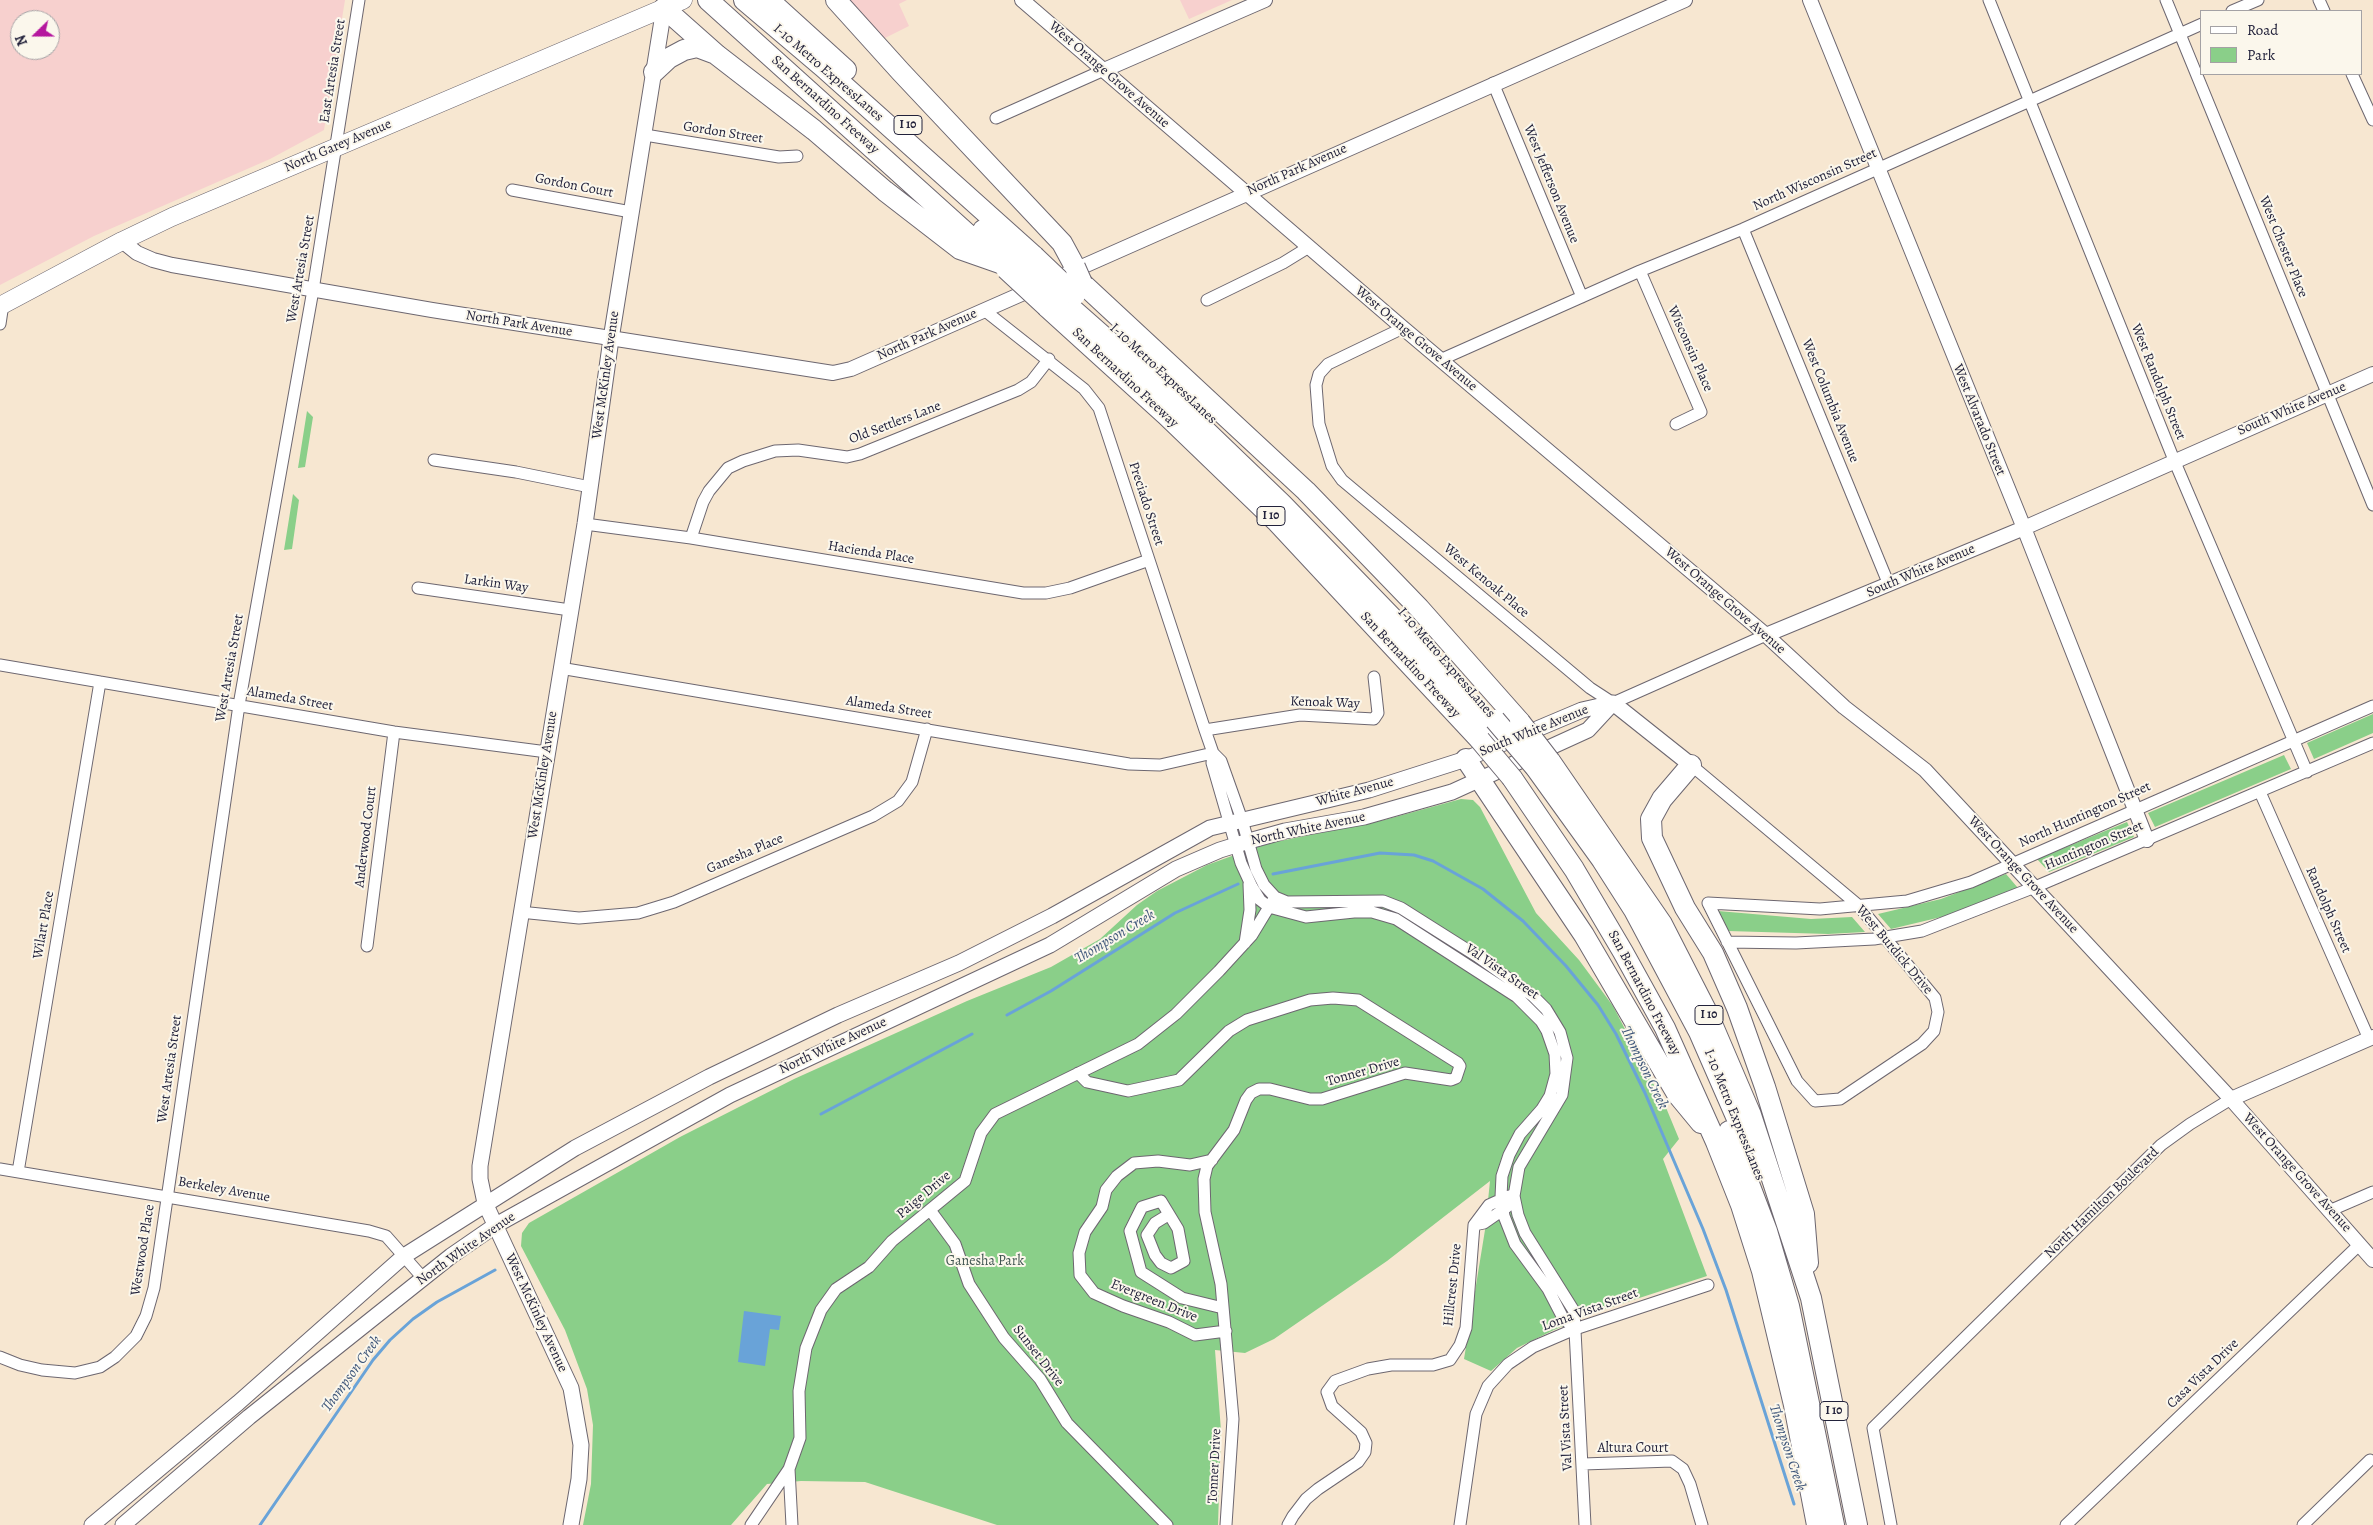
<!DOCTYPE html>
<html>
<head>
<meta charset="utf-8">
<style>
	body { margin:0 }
	#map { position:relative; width:2373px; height:1525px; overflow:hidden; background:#f7e7d1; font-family:Alegreya,serif }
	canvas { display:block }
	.legend { position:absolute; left:2200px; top:10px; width:162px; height:65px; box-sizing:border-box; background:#fbf7ec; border:1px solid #a4a2a5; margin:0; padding:6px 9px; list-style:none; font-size:15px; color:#22223b }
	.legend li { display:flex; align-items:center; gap:10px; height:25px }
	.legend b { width:25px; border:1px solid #a4a2a5 }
	.north { position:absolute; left:10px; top:10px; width:50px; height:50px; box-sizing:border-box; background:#fbf7ec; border:1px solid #a4a2a5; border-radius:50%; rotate:248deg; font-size:14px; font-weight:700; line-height:20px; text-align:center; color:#22223b }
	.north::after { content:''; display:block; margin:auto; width:18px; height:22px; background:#b5179e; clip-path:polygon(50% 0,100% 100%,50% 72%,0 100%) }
</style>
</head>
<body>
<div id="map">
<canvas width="2373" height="1525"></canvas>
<ul class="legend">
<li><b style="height:6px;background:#fff"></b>Road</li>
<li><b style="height:14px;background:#8acf89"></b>Park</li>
</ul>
<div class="north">N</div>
</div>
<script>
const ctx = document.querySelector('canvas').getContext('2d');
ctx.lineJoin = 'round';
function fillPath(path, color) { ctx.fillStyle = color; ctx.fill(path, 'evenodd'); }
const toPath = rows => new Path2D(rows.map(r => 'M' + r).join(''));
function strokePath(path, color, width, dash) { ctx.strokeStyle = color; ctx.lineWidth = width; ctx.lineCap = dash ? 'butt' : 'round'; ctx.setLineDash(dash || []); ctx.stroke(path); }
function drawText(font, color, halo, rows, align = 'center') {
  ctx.font = font + ' Alegreya,serif'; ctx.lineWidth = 4; ctx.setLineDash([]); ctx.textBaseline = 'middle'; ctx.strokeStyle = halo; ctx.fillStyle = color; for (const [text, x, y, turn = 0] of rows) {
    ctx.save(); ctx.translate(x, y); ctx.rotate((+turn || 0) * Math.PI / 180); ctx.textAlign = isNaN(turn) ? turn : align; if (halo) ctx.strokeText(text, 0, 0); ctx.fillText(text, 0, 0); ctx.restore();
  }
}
const built = toPath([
	[0,0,345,0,324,130,270,159,94,236,0,285],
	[20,20,50,20,50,50,20,50],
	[844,0,907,0,899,4,909,26,883,39],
	[1180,0,1232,0,1189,19]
]);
const green = toPath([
	[307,411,313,417,305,467,298,468],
	[293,494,299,500,292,549,284,550],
	[2373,714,2373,733,2314,759,2307,743],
	[2284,755,2291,769,2155,827,2148,813],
	[1461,799,1473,800,1480,807,1536,913,1579,960,1613,1006,1667,1110,1679,1139,1663,1159,1707,1276,1590,1314,1554,1330,1517,1348,1491,1371,1464,1359,1485,1230,1490,1181,1387,1261,1274,1339,1245,1353,1215,1350,1221,1431,1218,1525,997,1525,865,1482,801,1481,767,1484,731,1525,583,1525,591,1484,593,1425,587,1389,565,1330,521,1246,522,1233,529,1223,680,1137,794,1079,967,1001,1051,967,1100,939,1137,905,1157,891,1207,865,1265,844,1384,820],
	[2127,822,2134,837,2049,872,2037,859],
	[2006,874,2018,888,1958,913,1891,929,1878,914,1941,899],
	[1718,911,1811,919,1852,917,1865,932,1828,934,1728,931]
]);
const water = toPath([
	[744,1311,781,1316,779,1330,770,1329,765,1366,738,1362]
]);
const stream = toPath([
	[1273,874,1380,853,1414,855,1433,861,1483,889,1523,921,1566,966,1598,1005,1616,1034,1645,1093,1703,1229,1726,1290,1794,1504],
	[1007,1015,1051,991,1175,913,1238,884],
	[821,1114,972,1034],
	[260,1525,373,1360,390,1340,413,1319,437,1302,495,1270]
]);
const minor = toPath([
	[1989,0,2174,460,2307,772],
	[2166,0,2373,505],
	[2319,0,2324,11],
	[2232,11,2258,0],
	[2352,74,2373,120],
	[1493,83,1582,297],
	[996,118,1104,70],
	[645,135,779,157,797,156],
	[512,190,631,212],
	[1743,229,1889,585],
	[1640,271,1701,412,1676,424],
	[1207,300,1283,263,1309,247],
	[984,310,1084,389,1099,408,1205,730,1213,753,1221,761,1242,820,1256,869,1264,885,1275,897,1287,902,1383,901,1401,908,1477,956,1533,996,1546,1009,1560,1032,1567,1058,1562,1095,1519,1167,1514,1196,1518,1215,1525,1233,1574,1311,1585,1525],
	[0,324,3,304],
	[1403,328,1328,364,1319,374,1316,385,1319,424,1332,466,1342,480,1590,688,1613,703,1766,635],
	[1440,360,1640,271,1743,229,2202,24],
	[434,460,516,472,590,487],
	[585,524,691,538,1023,593,1046,593,1070,588,1149,560],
	[691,538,703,502,709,491,728,468,743,461,775,451,798,450,847,457,860,454,1018,390,1031,382,1049,359],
	[418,588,570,610],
	[0,665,394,732,547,752],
	[560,668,1129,764,1160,765,1213,753],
	[1205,730,1300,715,1374,719,1378,713,1374,677],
	[1213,753,1212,763,1241,863,1252,887,1260,900,1269,907,1306,917,1354,912,1372,912,1396,919,1517,997,1541,1021,1547,1031,1555,1054,1556,1074,1550,1096,1542,1109,1520,1134,1509,1155,1502,1176,1501,1197,1504,1216,1515,1244,1548,1289,1563,1318,1575,1329],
	[1691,765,1858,905,1935,998,1938,1012,1934,1031,1922,1044,1840,1099,1815,1101,1797,1081,1708,903],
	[2260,792,2369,1039],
	[1708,903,1820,909,1907,901,1971,882,2373,706],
	[520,912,579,918,638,913,674,902,873,816,898,801,912,782,927,729],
	[1727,942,1796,943,1874,939,1922,931,2035,887,2373,743],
	[1245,943,1250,910,1249,884],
	[367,946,394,732],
	[1078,1073,1087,1082,1128,1091,1179,1080,1229,1031,1247,1020,1310,1000,1333,998,1358,1000,1458,1063,1460,1066,1456,1078,1451,1080,1405,1073,1322,1099,1310,1099,1270,1089,1259,1089,1251,1093,1246,1100,1234,1130,1207,1166,1204,1179,1205,1212,1221,1284,1233,1419,1226,1525],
	[1212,1160,1190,1165,1158,1161,1134,1163,1117,1176,1106,1190,1102,1207,1085,1232,1079,1253,1080,1275,1094,1293,1123,1306,1169,1322,1195,1335,1226,1331],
	[0,1169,369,1231,386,1236,423,1278],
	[18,1172,100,682],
	[930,1210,955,1244,969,1284,1004,1338,1040,1379,1067,1423,1167,1525],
	[2329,1211,2373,1192],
	[1168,1215,1155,1223,1147,1235,1155,1255,1161,1263,1171,1268,1184,1261,1178,1229,1161,1201,1142,1207,1130,1231,1141,1272,1182,1298,1223,1308],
	[1474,1225,1484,1223,1507,1207],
	[0,1357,20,1365,42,1370,75,1373,100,1367,115,1357,136,1336,146,1316,154,1288,239,705,313,290,359,0],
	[1583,1464,1672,1461,1683,1469,1690,1484,1702,1525],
	[789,1469,792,1525],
	[751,1525,789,1469,800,1438,799,1391,806,1348,821,1310,836,1289,869,1267,892,1241,965,1181,981,1133,995,1114,1138,1044,1176,1014,1219,971,1252,935,1275,897],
	[1288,1525,1293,1516,1306,1499,1318,1489,1358,1462,1365,1452,1366,1443,1361,1432,1332,1406,1327,1392,1335,1381,1368,1369,1391,1365,1433,1365,1450,1360,1460,1345,1466,1328,1474,1225,1489,1205,1509,1196],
	[1460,1525,1476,1414,1488,1386,1508,1364,1533,1347,1575,1329,1708,1285],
	[1891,1525,1873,1428,2161,1145,2190,1124,2231,1099],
	[2066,1525,2360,1244],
	[2303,1525,2370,1460]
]);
const tertiary = toPath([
	[1022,0,1403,328,1766,635,1844,707,1925,770,2231,1099,2373,1260],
	[1810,0,2024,528,2147,840],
	[1104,70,1265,0],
	[122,241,137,253,153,260,172,265,432,310,833,373,851,369,1035,288],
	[1068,273,1685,0],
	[1766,635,2024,528,2373,374],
	[2231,1099,2373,1037]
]);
const secondary = toPath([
	[1613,703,1691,765],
	[92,1525,238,1403,404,1256,575,1148,709,1077,838,1015,959,963,1052,916,1210,828,1369,790,1466,759,1582,710,1613,703],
	[123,1525,249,1417,451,1256,496,1225,730,1095,1050,945,1176,869,1220,850,1249,841,1285,831,1364,817,1452,792,1588,730,1613,703],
	[571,1525,579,1479,581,1445,571,1388,485,1203,480,1179,480,1166,585,524,611,339,664,8]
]);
const primary = toPath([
	[0,306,122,241,172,217,683,0]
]);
const motorway = toPath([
	[708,0,993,257],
	[744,0,823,67,1034,256],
	[769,0,846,70],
	[836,0,901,72,1062,243,1075,267],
	[664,8,717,55,814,130,885,191,960,249,1000,263],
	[654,72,669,58,684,50,697,47,713,53],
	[983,230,1020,263],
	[1082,283,1306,491,1419,608,1520,722],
	[1061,299,1154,381,1282,504,1408,634,1493,734],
	[1047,307,1166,415,1276,521,1480,740],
	[1466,759,1584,935,1677,1094,1701,1123],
	[1550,761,1662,924,1707,1012,1751,1115,1811,1298,1857,1525],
	[1691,765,1662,799,1651,819,1652,838,1685,908,1713,953,1737,1008,1765,1087,1804,1214,1808,1263],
	[1535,767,1602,860,1634,910,1699,1032,1748,1144],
	[1512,778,1574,869,1623,952,1665,1028,1716,1142,1741,1205,1762,1271,1794,1405,1817,1525],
	[1729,1131,1767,1231,1789,1306,1834,1525]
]);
const motorwayBridge = toPath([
	[1034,256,1075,295],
	[1020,263,1060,298],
	[1075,267,1082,283],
	[1006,269,1047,307],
	[1495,720,1535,767],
	[1520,722,1550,761],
	[1480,740,1512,778]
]);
const shields = [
	[908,125,28],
	[1271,516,28],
	[1709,1015,28],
	[1834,1411,28]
];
const shieldNames = [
	["I 10",908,125],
	["I 10",1271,516],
	["I 10",1709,1015],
	["I 10",1834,1411]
];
const streetNames = [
	["East Artesia Street",333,71,-81],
	["I-10 Metro ExpressLanes",828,73,41],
	["West Orange Grove Avenue",1109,75,41],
	["San Bernardino Freeway",825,105,42],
	["Gordon Street",723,133,9],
	["North Garey Avenue",338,146,-23],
	["North Park Avenue",1297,170,-24],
	["North Wisconsin Street",1815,180,-24],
	["West Jefferson Avenue",1551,184,68],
	["Gordon Court",574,186,11],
	["West Chester Place",2283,247,68],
	["West Artesia Street",301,269,-80],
	["North Park Avenue",519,324,9],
	["North Park Avenue",927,335,-24],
	["West Orange Grove Avenue",1416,339,40],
	["Wisconsin Place",1690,349,66],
	["I-10 Metro ExpressLanes",1163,374,43],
	["West McKinley Avenue",606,375,-82],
	["San Bernardino Freeway",1125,378,43],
	["West Randolph Street",2158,382,68],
	["West Columbia Avenue",1830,401,68],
	["South White Avenue",2292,409,-23],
	["West Alvarado Street",1979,420,68],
	["Old Settlers Lane",895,423,-21],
	["Preciado Street",1146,504,72],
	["Hacienda Place",871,553,9],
	["South White Avenue",1921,571,-23],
	["West Kenoak Place",1486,581,40],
	["Larkin Way",496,584,8],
	["West Orange Grove Avenue",1725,601,41],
	["I-10 Metro ExpressLanes",1446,663,49],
	["San Bernardino Freeway",1410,665,47],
	["West Artesia Street",230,668,-80],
	["Alameda Street",290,699,10],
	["Kenoak Way",1325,703,2],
	["Alameda Street",889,708,9],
	["South White Avenue",1534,731,-22],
	["West McKinley Avenue",543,775,-81],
	["White Avenue",1355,792,-15],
	["North Huntington Street",2085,815,-24],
	["North White Avenue",1308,829,-12],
	["Anderwood Court",366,837,-83],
	["Huntington Street",2094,846,-23],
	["Ganesha Place",745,854,-23],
	["West Orange Grove Avenue",2023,875,47],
	["Randolph Street",2328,910,66],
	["Wilart Place",44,925,-80],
	["West Burdick Drive",1894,950,50],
	["Val Vista Street",1502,972,35],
	["San Bernardino Freeway",1644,993,62],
	["North White Avenue",833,1046,-25],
	["West Artesia Street",170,1069,-82],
	["Tonner Drive",1363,1072,-16],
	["I-10 Metro ExpressLanes",1734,1115,68],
	["West Orange Grove Avenue",2297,1173,48],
	["Berkeley Avenue",224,1190,10],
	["Paige Drive",924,1195,-40],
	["North Hamilton Boulevard",2102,1203,-44],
	["North White Avenue",466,1249,-35],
	["Westwood Place",143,1250,-81],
	["Hillcrest Drive",1453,1285,-84],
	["Evergreen Drive",1154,1301,22],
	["Loma Vista Street",1590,1310,-20],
	["West McKinley Avenue",536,1313,65],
	["Sunset Drive",1038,1356,52],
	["Casa Vista Drive",2203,1374,-44],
	["Val Vista Street",1566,1428,-93],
	["Altura Court",1633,1449],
	["Tonner Drive",1215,1466,-87]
];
const parkNames = [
	["Ganesha Park",985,1262]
];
const waterNames = [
	["Thompson Creek",1115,937,-31],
	["Thompson Creek",1644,1068,64],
	["Thompson Creek",352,1374,-54],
	["Thompson Creek",1787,1448,72]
];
fillPath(built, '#f7d0ce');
fillPath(green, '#8acf89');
fillPath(water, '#69a3d8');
strokePath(stream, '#69a3d8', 3);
strokePath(minor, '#6d6770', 13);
strokePath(tertiary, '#6d6770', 16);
strokePath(secondary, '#6d6770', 17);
strokePath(primary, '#6d6770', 19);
strokePath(motorway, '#6d6770', 22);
strokePath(minor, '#fff', 11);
strokePath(tertiary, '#fff', 14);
strokePath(secondary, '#fff', 15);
strokePath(primary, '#fff', 18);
strokePath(motorway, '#fff', 20);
strokePath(motorwayBridge, '#6d6770', 22, []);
strokePath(motorwayBridge, '#fff', 20);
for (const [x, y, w] of shields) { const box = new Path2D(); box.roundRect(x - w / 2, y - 9.5, w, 19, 4); ctx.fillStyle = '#fbf7ec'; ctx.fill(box); strokePath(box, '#22223b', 1); }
drawText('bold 12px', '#22223b', null, shieldNames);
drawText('14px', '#22223b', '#fbf7ec', streetNames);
drawText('14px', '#415652', '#fbf7ec', parkNames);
drawText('italic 15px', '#3e567a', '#fbf7ec', waterNames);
</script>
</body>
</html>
